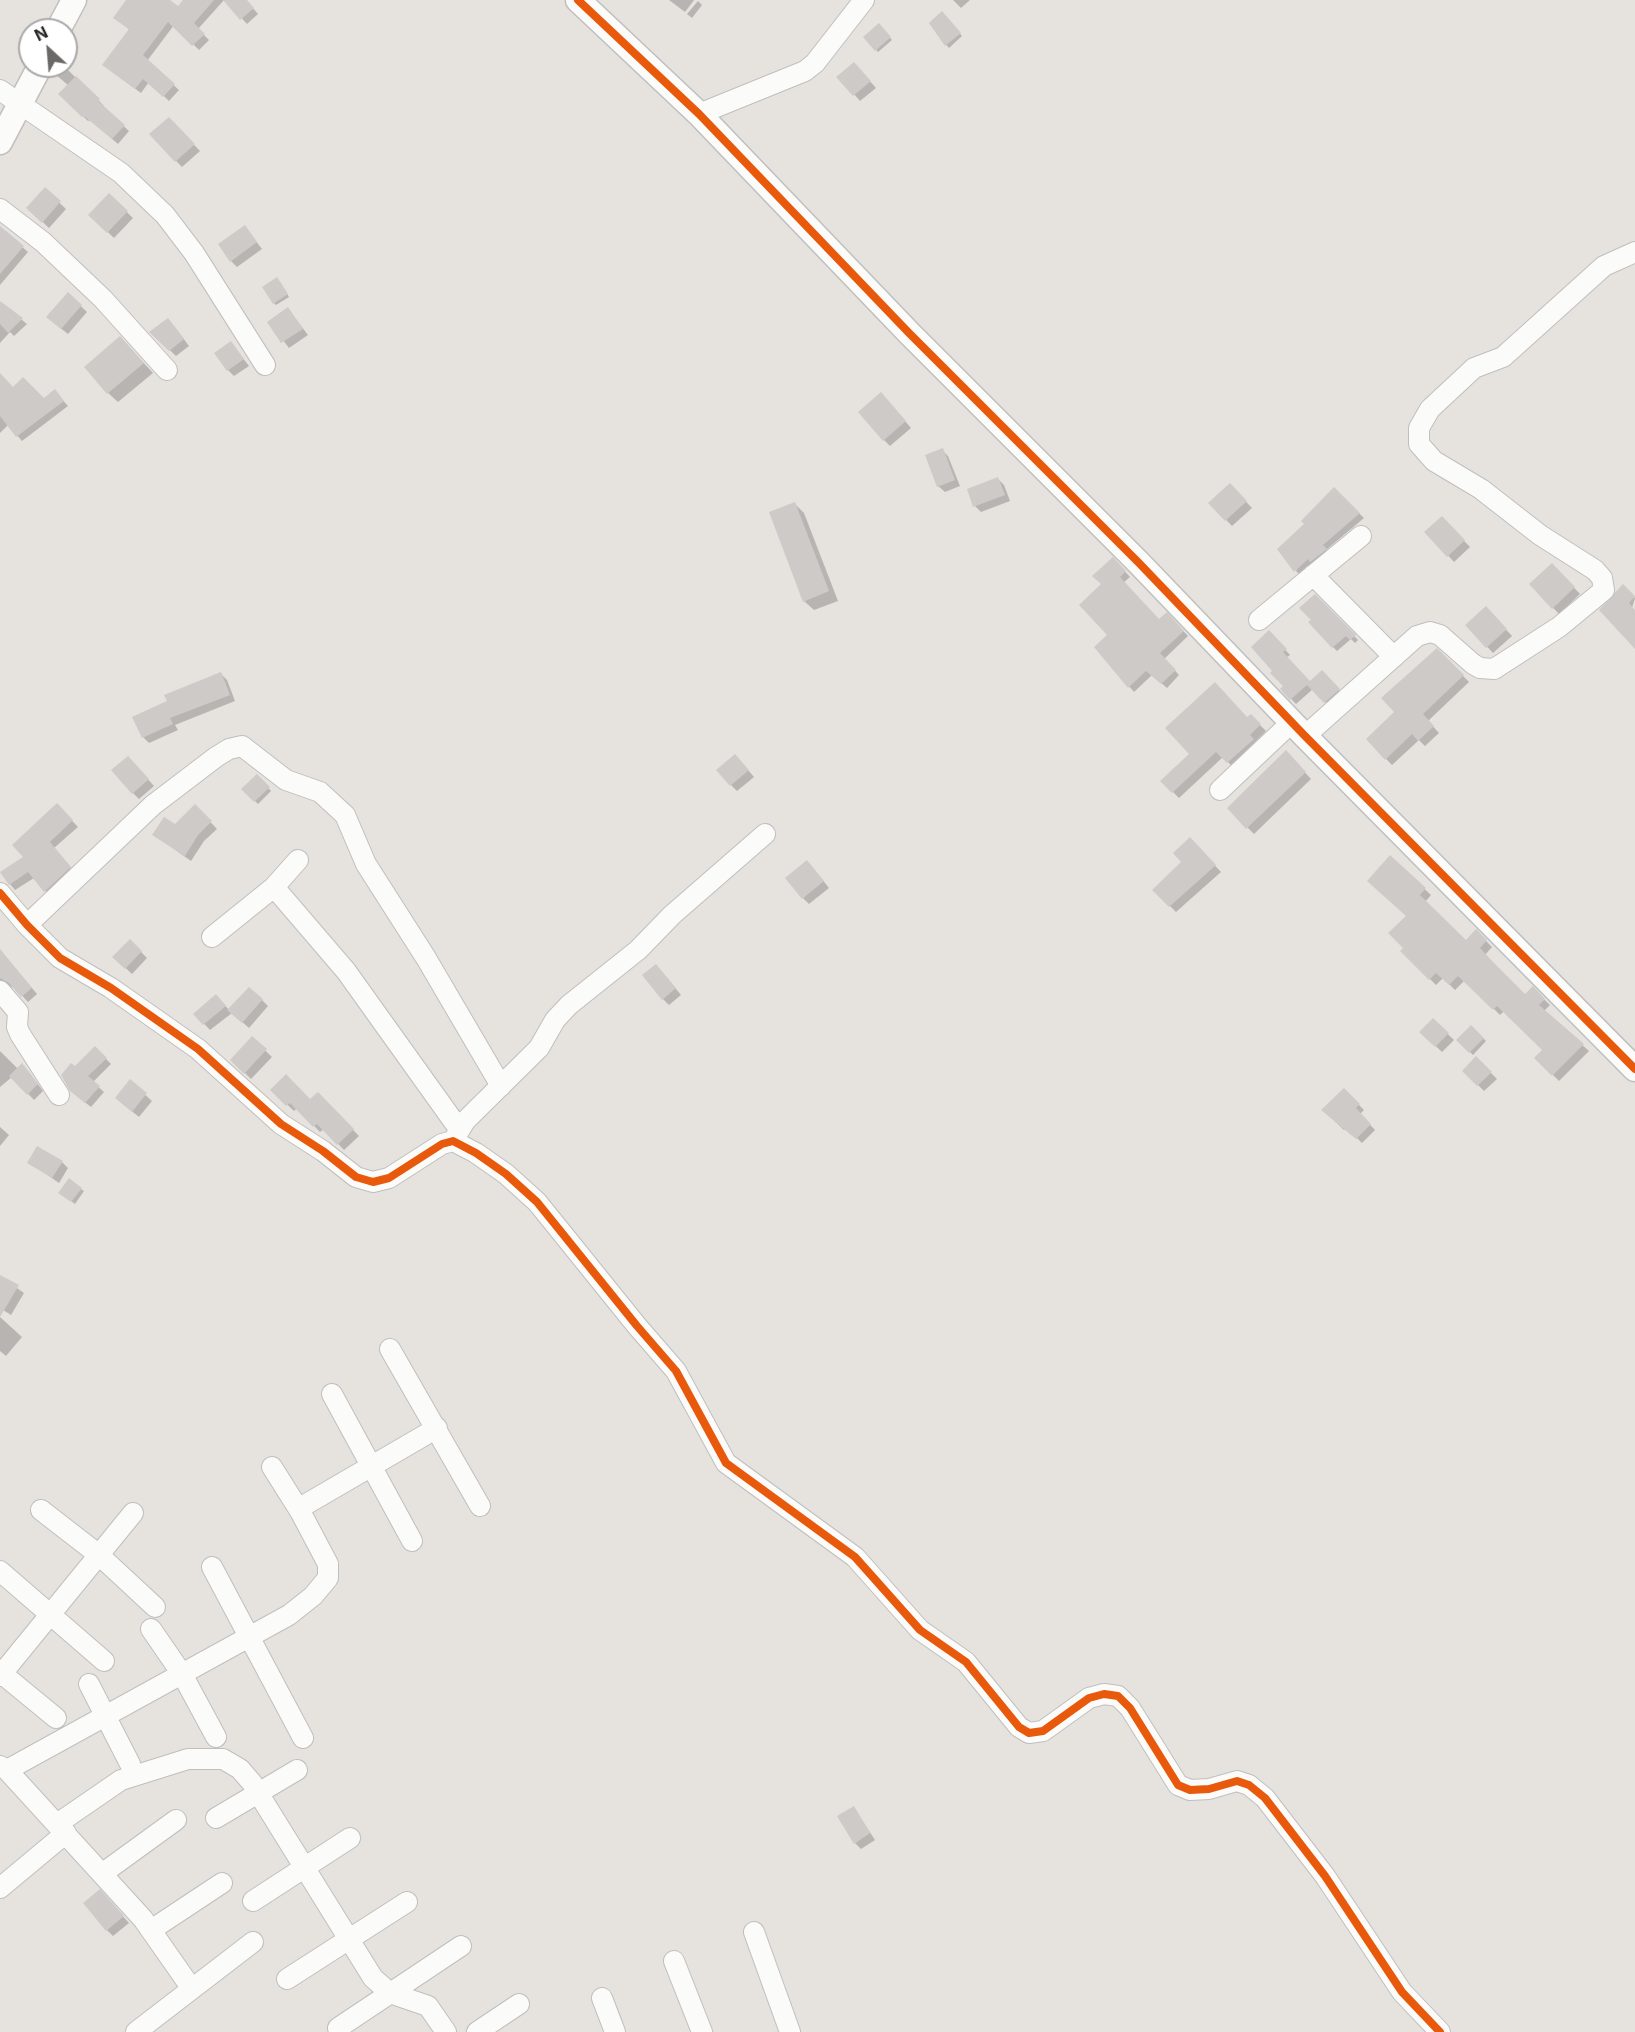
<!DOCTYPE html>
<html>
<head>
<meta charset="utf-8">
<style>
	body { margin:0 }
	#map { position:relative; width:1635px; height:2032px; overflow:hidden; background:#e6e2de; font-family:Inter,sans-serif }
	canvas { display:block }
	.north { position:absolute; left:18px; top:18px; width:60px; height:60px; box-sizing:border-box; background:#fff; border:2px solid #a9a9a9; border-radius:50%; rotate:334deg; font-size:16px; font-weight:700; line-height:24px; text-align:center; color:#282828 }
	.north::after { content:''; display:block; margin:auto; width:21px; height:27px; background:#6a6968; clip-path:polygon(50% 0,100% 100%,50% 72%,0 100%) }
</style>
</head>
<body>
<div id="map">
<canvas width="1635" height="2032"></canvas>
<div class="north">N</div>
</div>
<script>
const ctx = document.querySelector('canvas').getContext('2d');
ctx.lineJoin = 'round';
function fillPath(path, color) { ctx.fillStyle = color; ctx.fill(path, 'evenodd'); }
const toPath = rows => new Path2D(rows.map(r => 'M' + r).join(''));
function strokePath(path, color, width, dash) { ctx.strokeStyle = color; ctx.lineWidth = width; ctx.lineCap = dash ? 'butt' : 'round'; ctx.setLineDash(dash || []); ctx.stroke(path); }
const shadow = toPath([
	[128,0,167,0,178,8,185,0,224,0,198,29,209,40,199,50,174,25,147,61,179,90,169,101,149,82,141,93,109,69,130,30,120,22],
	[225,0,246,0,258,14,247,24],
	[669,0,694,0,685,12],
	[953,0,970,0,961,8],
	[698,1,702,5,692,18,687,14],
	[942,13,962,36,949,48,936,33],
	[879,25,892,40,878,52,865,37],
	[55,66,64,66,104,106,102,107,129,131,118,144,90,120,88,121,61,94,69,86,54,73],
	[860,70,876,88,860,101,839,77],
	[169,119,200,151,182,167,151,135],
	[45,189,66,209,49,228,28,208],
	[109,195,133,218,114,238,90,215],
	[245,227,262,249,237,267,231,261],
	[0,228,28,252,0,285],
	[280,282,289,297,276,305,274,303],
	[68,294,87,312,68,334,54,323],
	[0,302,27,324,14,336,10,332,0,343],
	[288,309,308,335,289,348,269,322],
	[174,326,189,346,176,356,151,332],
	[231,343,249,366,234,376,228,370],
	[130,348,153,373,118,402,108,393],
	[0,375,14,389,44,400,59,396,68,406,22,441,8,425,0,433],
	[887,400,911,428,890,446,884,440],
	[942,450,948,456,960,486,945,492,938,486],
	[998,479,1004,485,1010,501,981,512,975,506],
	[1230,485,1252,508,1232,526,1210,503],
	[1334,489,1364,518,1326,550,1330,554,1300,575,1296,571],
	[794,503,804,513,838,601,814,610,804,601],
	[1442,518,1470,547,1454,562,1427,532],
	[1113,559,1130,577,1123,583,1159,621,1167,614,1188,636,1164,659,1179,675,1167,688,1152,675,1134,692,1096,647,1109,635,1103,585],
	[1552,565,1580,594,1559,614,1531,585],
	[1623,586,1635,598,1632,608,1635,611,1635,647],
	[1315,596,1358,640,1355,643,1351,639,1337,651,1333,647,1310,623,1313,620],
	[1486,608,1512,636,1493,653,1467,625],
	[1269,632,1290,655,1286,658,1310,683,1322,672,1343,695,1330,707,1313,689,1296,704,1282,689,1285,686,1274,671],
	[1437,650,1469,682,1428,721,1439,733,1425,746,1419,740,1392,765,1368,740,1396,712],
	[221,674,227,680,235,701,175,725,178,730,149,743,143,737],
	[1251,716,1266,731,1255,742,1258,746,1234,768,1223,757,1179,798,1162,781,1191,754],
	[1286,752,1311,779,1254,834,1229,809],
	[741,762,754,777,737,791,731,785],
	[134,764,154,786,139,799,133,793],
	[257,776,271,791,258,804,243,789],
	[57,805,78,827,54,848,75,873,51,897,34,878,15,890,1,873,25,857],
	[195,806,217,829,204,841,191,861,154,835,175,826],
	[1190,839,1221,872,1176,912,1154,890,1184,862],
	[1390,857,1431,895,1425,902,1466,942,1476,931,1492,947,1485,955,1525,996,1533,989,1550,1005,1544,1011,1589,1051,1559,1081,1536,1058,1544,1050,1504,1011,1500,1015,1465,980,1455,990,1443,978,1436,985,1402,951,1405,948,1408,916],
	[813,868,829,888,809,904,803,898],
	[130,941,147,958,132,974,114,957],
	[0,950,37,994,28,1002,15,988,3,984,0,988],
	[662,972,681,995,669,1005,663,999],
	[262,1000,268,1006,249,1028,232,1013,210,1030,195,1014,222,1002,229,1010],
	[1433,1020,1454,1040,1442,1052,1421,1032],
	[1471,1027,1486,1041,1473,1055,1458,1040],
	[252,1038,272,1057,251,1079,232,1060],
	[95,1048,111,1064,93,1082,104,1092,91,1107,77,1096,75,1068],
	[0,1051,18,1069,28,1071,43,1091,34,1100,12,1077,0,1087],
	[1476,1058,1497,1079,1484,1091,1464,1071],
	[130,1081,152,1101,139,1117,123,1104],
	[272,1090,310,1101,318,1094,359,1136,344,1150,324,1129,320,1132,297,1108,294,1111],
	[1344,1090,1364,1110,1360,1114,1375,1130,1362,1143,1347,1128,1344,1130,1323,1110],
	[0,1127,9,1135,0,1146],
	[29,1162,62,1162,68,1168,59,1183],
	[81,1189,84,1191,75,1204,63,1195],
	[0,1276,24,1293,11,1315,0,1308],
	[0,1317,22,1337,6,1356,0,1351],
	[854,1808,875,1840,861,1849,855,1843],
	[106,1898,129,1923,113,1936,107,1930]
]);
const building = toPath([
	[126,0,170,0,178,6,183,0,214,0,194,23,205,34,192,46,168,22,143,55,175,84,163,97,143,79,135,89,102,65,129,29,113,18],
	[223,0,247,0,254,8,240,20],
	[942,11,961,33,945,46,929,23],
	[879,23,891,37,875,51,863,37],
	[854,62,871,81,853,96,836,77],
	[76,76,100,99,98,101,125,125,112,139,84,116,82,117,58,94],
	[169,117,195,144,175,162,149,134],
	[45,187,61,201,42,223,26,208],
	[109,193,128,211,107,233,88,215],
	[245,225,257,242,230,262,218,244],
	[0,226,24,246,0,274],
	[277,277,288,294,273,304,262,287],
	[68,292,82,305,61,329,46,317],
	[0,301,23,318,8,333,0,324],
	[288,307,303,329,281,343,267,322],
	[168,318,184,339,169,351,149,332],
	[120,336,144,363,107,394,84,367],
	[231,341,244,359,227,371,214,353],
	[0,373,13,387,23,377,44,398,55,389,64,401,16,437,0,416],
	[881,392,906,421,883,441,858,412],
	[943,448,955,480,937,487,925,455],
	[998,477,1005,495,973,507,967,489],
	[1230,483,1247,501,1225,521,1208,503],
	[1334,487,1360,513,1323,545,1327,549,1310,562,1308,559,1294,572,1277,549,1304,524,1301,521],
	[795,502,829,591,803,602,769,512],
	[1442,516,1465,540,1447,557,1424,532],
	[1113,557,1126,571,1120,577,1159,619,1167,612,1184,631,1160,653,1176,670,1161,684,1146,671,1128,688,1094,647,1107,635,1079,605,1101,584,1092,576],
	[1552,563,1575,587,1552,609,1529,584],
	[1623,584,1635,596,1629,603,1635,610,1635,649,1599,610],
	[1315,594,1356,635,1350,640,1346,636,1332,648,1308,622,1311,620,1299,608],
	[1486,606,1507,629,1486,648,1465,625],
	[1269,630,1287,649,1283,652,1310,681,1322,670,1340,689,1324,703,1307,685,1290,700,1280,689,1283,686,1270,673,1272,671,1251,647],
	[1437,648,1464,675,1423,714,1434,726,1418,741,1412,734,1385,760,1366,739,1394,712,1381,698],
	[221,672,230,695,170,718,173,724,142,738,132,717,167,701,164,695],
	[1215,682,1247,717,1251,714,1261,724,1250,735,1254,739,1227,763,1216,752,1172,793,1160,781,1189,754,1165,728],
	[1286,750,1306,772,1246,829,1227,808],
	[735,754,749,770,730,786,716,770],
	[128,756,149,779,132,794,111,770],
	[257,774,270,787,254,802,241,789],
	[57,803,73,820,50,842,71,867,44,892,28,872,9,885,0,872,23,857,12,845],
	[195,804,212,821,198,835,185,856,152,835,164,817,175,824],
	[1190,837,1216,865,1169,907,1152,890,1181,862,1173,853],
	[1390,855,1426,888,1420,895,1466,940,1476,929,1487,940,1480,948,1496,965,1525,994,1533,986,1545,999,1539,1005,1584,1044,1552,1076,1534,1058,1542,1050,1497,1006,1493,1010,1458,976,1449,985,1436,973,1429,980,1400,951,1403,948,1388,933,1406,916,1367,881],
	[807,860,824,881,802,899,785,878],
	[130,939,142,951,125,969,112,957],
	[0,949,32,988,21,997,9,983,0,978],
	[656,964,676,988,662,1000,642,975],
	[249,987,263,999,242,1023,227,1010],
	[216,994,226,1006,203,1025,193,1014],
	[1433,1018,1449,1033,1435,1047,1419,1032],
	[1471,1025,1484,1038,1469,1053,1456,1040],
	[252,1036,267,1049,244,1074,230,1060],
	[95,1046,107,1058,88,1076,100,1086,85,1103,70,1091,61,1075,71,1063,75,1066],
	[1476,1056,1492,1072,1477,1086,1462,1071],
	[22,1063,38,1084,27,1095,9,1076],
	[286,1074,310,1099,318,1092,354,1129,337,1145,317,1124,313,1127,290,1103,286,1106,270,1090],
	[130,1079,147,1093,132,1112,115,1098],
	[1344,1088,1360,1104,1356,1108,1371,1124,1356,1139,1321,1110],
	[37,1146,63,1161,52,1178,27,1163],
	[69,1178,82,1188,71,1202,58,1193],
	[0,1275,19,1285,0,1317],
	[854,1806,870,1833,854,1844,837,1816],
	[100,1889,124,1916,106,1931,83,1903]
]);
const minor = toPath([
	[0,90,121,173,165,215,194,253,265,365],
	[699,114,805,71,815,63,864,0],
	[0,209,43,242,103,299,167,370],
	[1313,575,1394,657],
	[1259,620,1361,536],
	[1305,736,1417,636,1430,632,1440,635,1473,664,1480,668,1494,669,1559,627,1604,590,1602,578,1595,570,1540,535,1481,489,1434,461,1419,444,1419,428,1430,409,1474,368,1503,357,1604,266,1635,252],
	[1220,790,1292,722],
	[274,887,346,971,459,1129],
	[0,893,27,925,60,958,111,988,198,1049,281,1124,323,1151,356,1177,373,1182,389,1178,442,1144,453,1141,476,1153,506,1174,537,1202,637,1326,676,1371,726,1463,855,1557,920,1630,966,1662,1019,1727,1029,1733,1043,1731,1089,1698,1104,1694,1118,1696,1130,1708,1178,1785,1190,1790,1209,1789,1237,1781,1249,1785,1265,1798,1325,1876,1402,1992,1440,2032],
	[27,925,153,805,216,757,229,749,242,746,286,780,320,792,345,815,366,864,426,958,501,1086],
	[212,937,274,887,298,860],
	[0,991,18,1012,17,1027,20,1034,59,1095],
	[453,1141,465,1121,539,1048,555,1020,569,1005,638,950,672,915,765,834],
	[390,1349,480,1506],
	[332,1394,412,1541],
	[272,1467,301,1513],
	[41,1510,99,1555,155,1607],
	[212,1567,303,1738],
	[0,1571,104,1661],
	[151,1629,182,1674,216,1737],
	[0,1672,56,1718],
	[0,1676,133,1513],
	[89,1684,130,1764],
	[0,1766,7,1770,143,1919,192,1989],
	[7,1770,289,1615,313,1596,328,1578,328,1564,301,1513,303,1506,437,1428],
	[216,1818,297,1770],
	[57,1824,121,1780,188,1759,223,1759,240,1769,252,1783,373,1978,390,1993,428,2006,446,2032],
	[103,1873,176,1820],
	[0,1888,66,1833],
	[253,1901,350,1838],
	[151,1930,222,1883],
	[754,1932,790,2032],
	[674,1961,702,2032],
	[287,1979,407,1902],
	[602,1998,615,2032],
	[338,2028,461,1946],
	[136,2032,253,1942],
	[477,2032,519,2004]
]);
const tertiary = toPath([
	[578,0,699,114,909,333,1138,562,1305,736,1635,1069],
	[58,30,74,0],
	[0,142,40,66]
]);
const cycleway = toPath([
	[578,0,699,114,909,333,1138,562,1305,736,1635,1069],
	[0,893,27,925,60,958,111,988,198,1049,281,1124,323,1151,356,1177,373,1182,389,1178,442,1144,453,1141,476,1153,506,1174,537,1202,637,1326,676,1371,726,1463,855,1557,920,1630,966,1662,1019,1727,1029,1733,1043,1731,1089,1698,1104,1694,1118,1696,1130,1708,1178,1785,1190,1790,1209,1789,1237,1781,1249,1785,1265,1798,1325,1876,1402,1992,1440,2032]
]);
fillPath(shadow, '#0003');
fillPath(building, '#cdcac7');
strokePath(minor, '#c0bfbf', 22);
strokePath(tertiary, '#c0bfbf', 27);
strokePath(minor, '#fbfbfa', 20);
strokePath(tertiary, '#fbfbfa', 24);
strokePath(cycleway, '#e8590c', 8);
</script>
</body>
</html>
